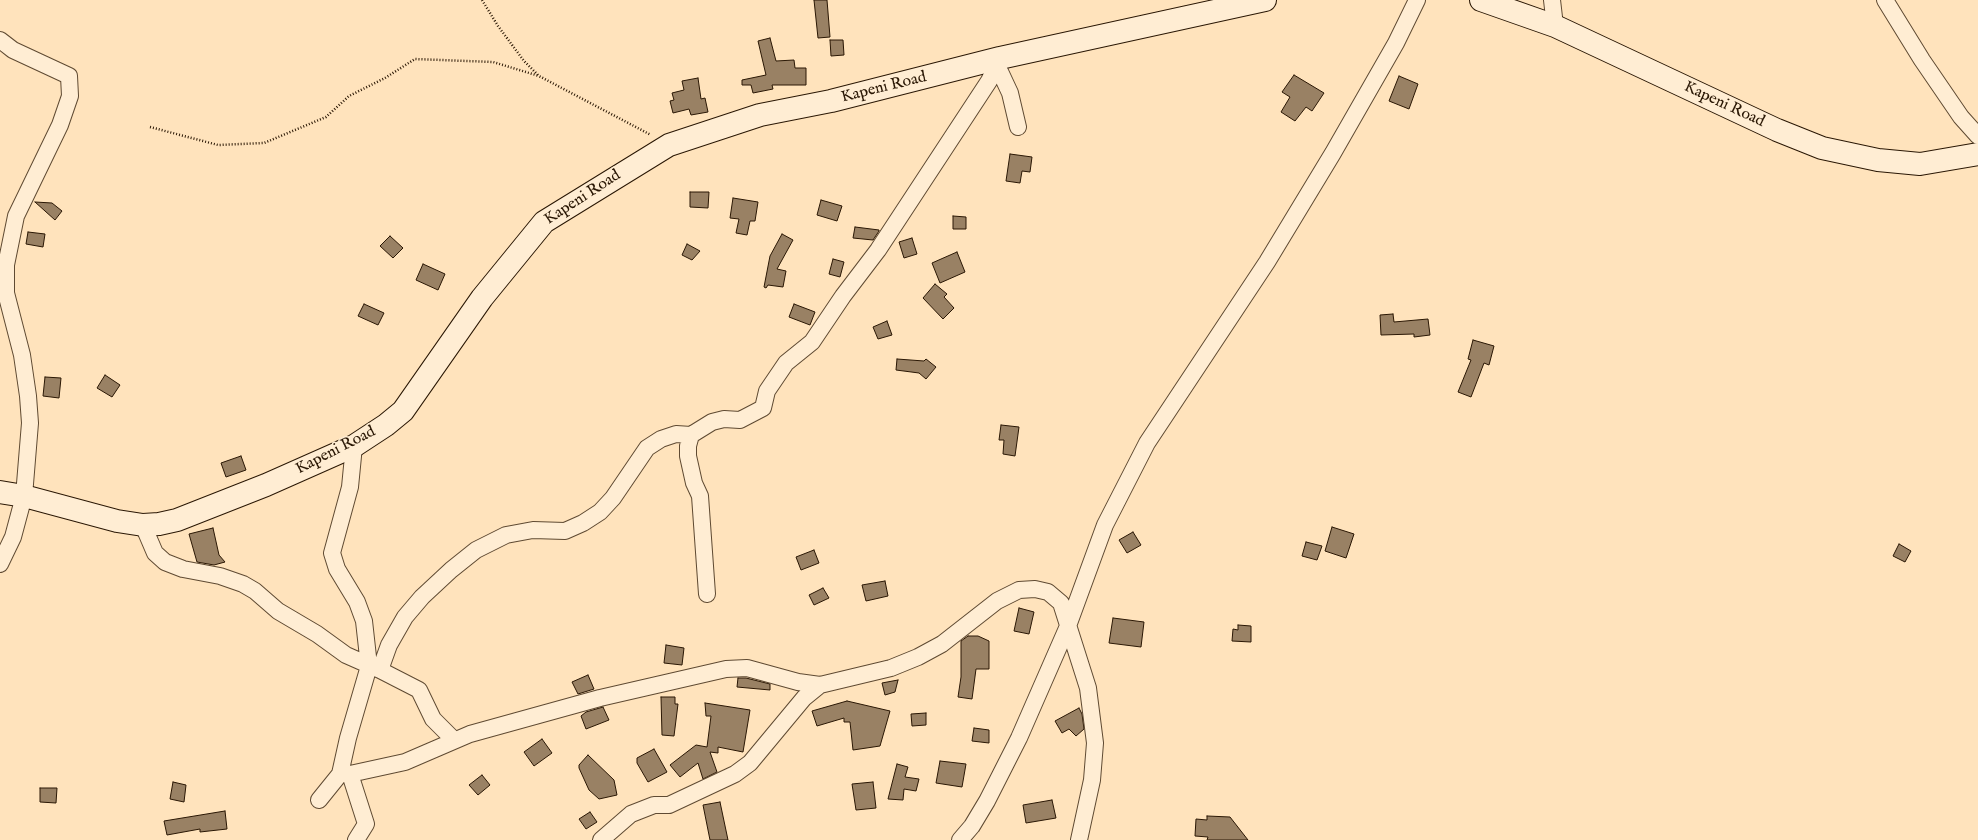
<!DOCTYPE html>
<html>
<head>
<meta charset="utf-8">
<style>
	body { margin:0 }
	canvas { display:block; background:#ffe3bc }
</style>
</head>
<body>
<canvas width="1978" height="840"></canvas>
<script>
const ctx = document.querySelector('canvas').getContext('2d');
ctx.lineJoin = 'round';
function fillPath(path, color) { ctx.fillStyle = color; ctx.fill(path, 'evenodd'); }
const toPath = rows => new Path2D(rows.map(r => 'M' + r).join(''));
function strokePath(path, color, width, dash) { ctx.strokeStyle = color; ctx.lineWidth = width; ctx.lineCap = dash ? 'butt' : 'round'; ctx.setLineDash(dash || []); ctx.stroke(path); }
function drawText(font, color, halo, rows, align = 'center') {
  ctx.font = font + ' "IM FELL English",serif'; ctx.lineWidth = 3; ctx.setLineDash([]); ctx.textBaseline = 'middle'; ctx.strokeStyle = halo; ctx.fillStyle = color; for (const [text, x, y, turn = 0] of rows) {
    ctx.save(); ctx.translate(x, y); ctx.rotate((+turn || 0) * Math.PI / 180); ctx.textAlign = isNaN(turn) ? turn : align; if (halo) ctx.strokeText(text, 0, 0); ctx.fillText(text, 0, 0); ctx.restore();
  }
}
const building = toPath([
	[814,0,827,0,830,37,818,38,814,0],
	[770,38,776,61,794,60,795,68,806,68,806,85,772,85,773,89,753,93,751,85,742,85,742,80,766,75,758,41,770,38],
	[830,40,843,40,844,55,831,56,830,40],
	[1294,75,1324,93,1312,111,1306,107,1295,121,1281,112,1290,97,1282,92,1294,75],
	[1399,76,1418,84,1409,109,1389,101,1399,76],
	[698,78,701,99,705,98,708,112,691,115,689,109,673,113,670,101,674,100,672,93,684,90,682,81,698,78],
	[1010,154,1032,157,1030,172,1022,171,1020,183,1006,181,1010,154],
	[690,192,709,192,708,208,690,207,690,192],
	[733,198,758,202,755,221,750,221,747,235,736,233,739,219,730,218,733,198],
	[821,200,842,206,837,221,817,215,821,200],
	[35,202,52,203,62,211,55,220,35,202],
	[953,216,966,217,966,229,953,229,953,216],
	[855,227,879,230,879,231,873,240,853,238,855,227],
	[28,232,45,234,43,247,26,244,28,232],
	[782,234,793,240,777,269,786,271,783,287,768,285,766,288,764,287,770,256,782,234],
	[390,236,403,248,393,258,380,246,390,236],
	[912,238,917,254,904,258,899,242,912,238],
	[687,244,700,251,692,260,682,255,687,244],
	[957,252,965,272,940,283,932,263,957,252],
	[833,259,844,262,840,277,829,274,833,259],
	[423,264,445,274,438,290,416,280,423,264],
	[935,284,947,294,944,297,954,308,943,319,923,298,935,284],
	[364,304,384,313,378,325,358,316,364,304],
	[794,304,815,312,810,325,789,317,794,304],
	[1393,314,1394,322,1428,319,1430,335,1414,337,1414,334,1381,335,1380,315,1393,314],
	[887,321,892,335,878,339,873,327,887,321],
	[1473,340,1494,346,1489,365,1484,363,1471,397,1458,392,1471,360,1468,359,1473,340],
	[897,359,924,361,926,359,936,367,926,379,919,373,896,370,897,359],
	[105,375,120,385,112,397,97,388,105,375],
	[45,377,61,378,59,398,43,396,45,377],
	[1001,425,1019,427,1015,456,1003,454,1004,440,999,440,1001,425],
	[241,456,246,470,226,477,221,463,241,456],
	[1332,527,1354,534,1346,558,1325,551,1332,527],
	[213,528,219,555,225,562,214,565,197,562,189,534,213,528],
	[1133,532,1141,545,1127,553,1119,540,1133,532],
	[1306,542,1322,546,1317,560,1302,556,1306,542],
	[1899,544,1911,551,1905,562,1893,556,1899,544],
	[814,550,819,563,801,570,796,557,814,550],
	[885,581,888,596,866,601,862,585,885,581],
	[823,588,829,598,814,605,809,595,823,588],
	[1019,608,1034,612,1029,634,1014,631,1019,608],
	[1113,618,1144,622,1141,647,1109,643,1113,618],
	[1238,625,1251,626,1251,642,1232,641,1233,629,1238,630,1238,625],
	[968,636,978,636,989,641,989,669,976,669,972,699,958,697,961,677,961,641,968,636],
	[666,645,684,648,682,665,664,663,666,645],
	[588,675,594,689,578,694,572,682,588,675],
	[738,678,746,678,770,684,770,690,737,687,738,678],
	[898,680,895,692,885,695,882,683,898,680],
	[661,697,675,697,675,704,678,704,674,736,662,735,661,697],
	[847,701,890,711,880,746,853,750,850,722,844,722,844,718,817,726,812,711,847,701],
	[705,703,750,710,743,752,718,747,718,753,710,752,717,772,703,779,698,763,680,777,670,765,696,745,707,747,711,716,706,716,705,703],
	[603,707,609,720,586,729,581,716,586,712,603,707],
	[1079,708,1082,714,1084,729,1076,736,1069,729,1062,733,1055,721,1079,708],
	[926,713,926,725,912,726,911,714,926,713],
	[974,728,989,730,989,743,972,741,974,728],
	[542,739,552,753,534,766,524,752,542,739],
	[654,749,667,772,648,782,637,763,637,758,654,749],
	[588,755,614,780,617,795,599,799,589,790,579,768,579,765,588,755],
	[940,761,966,764,962,787,936,783,940,761],
	[897,764,908,767,905,777,919,779,916,791,904,789,903,800,888,799,897,764],
	[482,775,490,785,478,795,469,785,482,775],
	[173,782,186,785,184,802,170,799,173,782],
	[873,782,876,808,856,810,852,784,873,782],
	[40,788,57,788,56,803,40,802,40,788],
	[1052,800,1056,818,1026,823,1023,805,1052,800],
	[720,802,728,840,710,840,703,805,720,802],
	[225,811,227,829,200,832,200,829,167,835,164,821,225,811],
	[590,812,597,822,586,829,579,819,590,812],
	[1207,816,1230,817,1248,840,1207,840,1208,837,1195,836,1196,819,1207,820,1207,816]
]);
const path = toPath([
	[482,0,498,26,524,61,539,76,651,135],
	[150,127,218,145,264,143,326,117,349,96,385,78,415,59,493,62,539,76]
]);
const minor = toPath([
	[1552,0,1555,26],
	[1885,0,1922,60,1961,117,1978,136],
	[0,40,13,50,69,76,70,96,60,125,16,216,6,265,6,293,22,355,28,396,30,423,24,496,13,537,0,564],
	[996,63,1010,93,1018,127],
	[691,435,688,446,688,456,694,483,700,496,707,594],
	[143,525,155,553,165,562,183,569,220,576,243,584,255,591,278,611,317,634,346,655,380,670,419,690,433,719,454,740],
	[380,670,389,645,405,617,422,597,451,570,476,550,506,535,533,530,565,531,583,523,600,512,613,498,647,448,661,439,676,434,691,435,712,422,724,419,740,420,763,408,767,391,786,363,812,342,843,296,878,250,989,81,1000,58],
	[340,774,350,774,405,762,470,734,600,698,726,669,747,668,798,682,820,685],
	[350,774,366,824,356,840],
	[319,800,340,774,348,738,369,666,364,621,357,602,337,569,332,553,350,487,354,446],
	[601,840,631,814,654,805,669,805,735,774,750,763,804,698,820,685,891,668,918,657,942,644,997,601,1019,590,1035,589,1048,592,1061,603,1088,688,1095,743,1092,780,1079,840],
	[960,840,972,826,987,801,1019,738,1068,626,1105,525,1147,443,1267,262,1333,153,1396,43,1417,0]
]);
const secondary = toPath([
	[1481,0,1555,26,1777,130,1822,148,1878,160,1920,164,1978,154],
	[0,492,24,496,117,521,143,525,159,524,177,520,266,485,354,446,386,425,403,411,482,298,544,222,669,145,760,115,831,101,1000,58,1265,0]
]);
const streetNames = [
	["Kapeni Road",884,88,-14],
	["Kapeni Road",1724,105,25],
	["Kapeni Road",583,198,-33],
	["Kapeni Road",336,451,-27]
];
fillPath(building, '#998164');
strokePath(building, '#2a1704', 1);
strokePath(minor, '#5f4a32', 18);
strokePath(secondary, '#2a1704', 24);
strokePath(path, '#2a1704', 2.5, [1, 2]);
strokePath(minor, '#ffedd3', 16);
strokePath(secondary, '#ffedd3', 22);
drawText('16px', '#2a1704', '#ffedd3', streetNames);
</script>
</body>
</html>
